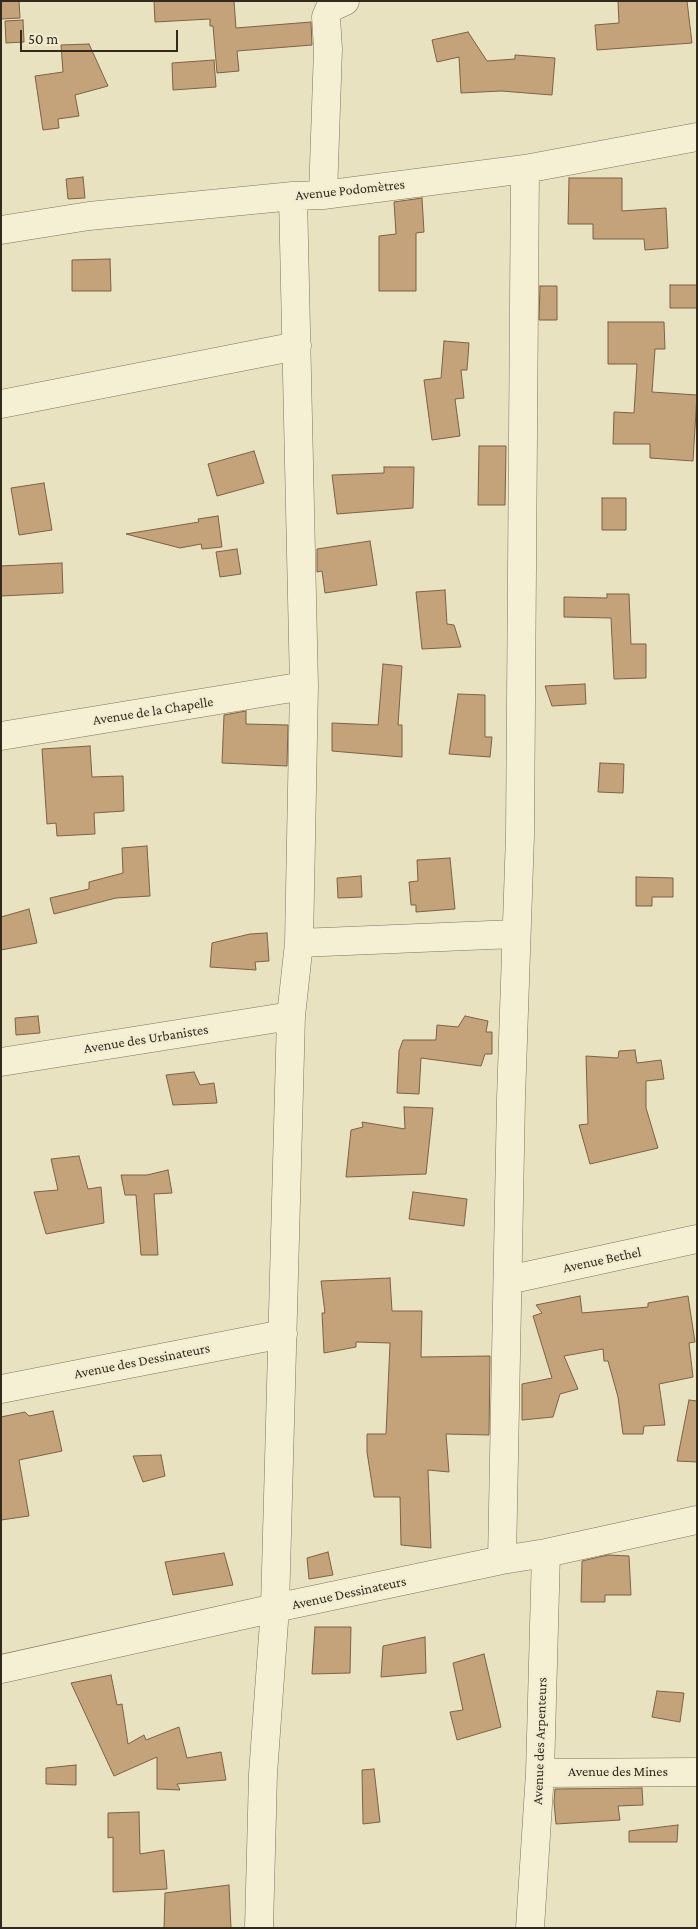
<!DOCTYPE html>
<html>
<head>
<meta charset="utf-8">
<style>
	body { margin:0 }
	#map { position:relative; width:698px; height:1929px; overflow:hidden; background:#e9e2c1; font-family:"Crimson Pro",serif }
	canvas { display:block }
	.frame { position:absolute; inset:0; border:2px solid #322a1d; pointer-events:none }
	.scale { position:absolute; left:20px; top:30px; width:158px; height:22px; box-sizing:border-box; border:2px solid #322a1d; border-top:0; padding-left:6px; font-size:15px; line-height:18px; white-space:nowrap; color:#322a1d; -webkit-text-stroke:4px #f1ecd0; paint-order:stroke }
</style>
</head>
<body>
<div id="map">
<canvas width="698" height="1929"></canvas>
<div class="frame"></div>
<div class="scale">50 m</div>
</div>
<script>
const ctx = document.querySelector('canvas').getContext('2d');
ctx.lineJoin = 'round';
function fillPath(path, color) { ctx.fillStyle = color; ctx.fill(path, 'evenodd'); }
const toPath = rows => new Path2D(rows.map(r => 'M' + r).join(''));
function strokePath(path, color, width, dash) { ctx.strokeStyle = color; ctx.lineWidth = width; ctx.lineCap = dash ? 'butt' : 'round'; ctx.setLineDash(dash || []); ctx.stroke(path); }
function drawText(font, color, halo, rows, align = 'center') {
  ctx.font = font + ' "Crimson Pro",serif'; ctx.lineWidth = 4; ctx.setLineDash([]); ctx.textBaseline = 'middle'; ctx.strokeStyle = halo; ctx.fillStyle = color; for (const [text, x, y, turn = 0] of rows) {
    ctx.save(); ctx.translate(x, y); ctx.rotate((+turn || 0) * Math.PI / 180); ctx.textAlign = isNaN(turn) ? turn : align; if (halo) ctx.strokeText(text, 0, 0); ctx.fillText(text, 0, 0); ctx.restore();
  }
}
const building = toPath([
	[1,1,19,1,20,18,1,19,1,1],
	[154,1,234,1,236,28,311,22,312,45,237,51,239,71,217,73,213,26,210,26,210,19,155,22,154,1],
	[618,1,687,1,692,43,597,50,595,25,619,23,618,1],
	[23,20,24,42,6,43,5,21,23,20],
	[468,32,487,61,515,59,515,55,555,58,552,95,501,91,461,93,459,57,437,62,432,40,468,32],
	[89,44,108,86,75,95,79,116,58,119,59,128,43,130,35,76,63,72,61,45,89,44],
	[214,60,216,87,173,90,172,63,214,60],
	[83,177,85,198,68,199,66,179,83,177],
	[569,178,622,178,622,211,666,208,668,248,645,250,644,239,593,239,593,224,568,224,569,178],
	[422,198,424,232,416,233,416,291,379,291,379,236,396,234,394,202,422,198],
	[110,259,111,291,72,291,72,260,110,259],
	[670,285,697,285,697,308,670,308,670,285],
	[540,286,557,286,557,320,539,320,540,286],
	[608,322,664,322,665,349,655,349,652,392,697,395,693,461,650,458,650,444,613,444,614,412,634,413,637,364,608,364,608,322],
	[444,341,469,343,467,370,461,370,464,398,455,399,460,436,432,440,424,380,441,378,444,341],
	[479,446,506,446,505,505,478,505,479,446],
	[254,451,264,483,217,496,208,464,254,451],
	[384,467,414,467,413,508,337,514,332,475,384,473,384,467],
	[44,483,52,530,19,535,11,488,44,483],
	[602,498,626,498,626,530,602,530,602,498],
	[218,516,222,547,202,549,201,544,180,548,126,534,199,522,198,519,218,516],
	[370,541,377,585,325,593,322,571,317,572,317,549,370,541],
	[237,549,241,574,220,577,216,552,237,549],
	[62,563,63,593,1,596,1,566,62,563],
	[445,590,447,624,454,625,461,647,422,649,416,592,445,590],
	[607,594,629,594,631,644,646,644,646,678,614,679,611,618,564,617,564,597,607,598,607,594],
	[383,664,402,666,398,725,402,725,402,757,332,751,332,723,378,725,383,664],
	[585,684,586,704,552,706,545,686,585,684],
	[458,694,485,695,485,737,492,737,490,757,449,754,458,694],
	[246,711,246,724,288,725,287,766,222,763,224,715,246,711],
	[90,746,92,777,123,776,124,811,94,813,95,834,57,836,56,823,47,824,42,749,90,746],
	[600,763,624,764,623,793,598,792,600,763],
	[147,846,150,896,116,898,54,914,50,898,89,889,89,882,123,873,122,848,147,846],
	[450,858,455,909,416,912,416,905,411,905,409,882,418,881,417,860,450,858],
	[361,876,362,897,338,898,337,878,361,876],
	[636,877,673,878,673,897,652,897,652,906,636,906,636,877],
	[29,909,37,943,1,950,1,917,29,909],
	[267,933,269,961,255,962,256,970,210,967,212,943,250,934,267,933],
	[38,1016,40,1033,16,1035,15,1018,38,1016],
	[465,1016,488,1021,486,1032,492,1032,492,1054,485,1054,481,1066,421,1058,419,1094,397,1093,399,1051,403,1040,436,1040,437,1025,458,1027,465,1016],
	[635,1050,637,1063,661,1060,664,1079,646,1081,646,1108,658,1148,590,1164,579,1125,588,1124,586,1056,618,1058,619,1051,635,1050],
	[194,1072,200,1085,214,1083,217,1103,173,1105,166,1075,194,1072],
	[404,1107,433,1108,426,1174,346,1177,351,1130,363,1127,362,1122,405,1129,404,1107],
	[79,1156,88,1189,101,1187,104,1223,46,1234,34,1192,58,1190,51,1159,79,1156],
	[168,1170,172,1193,154,1194,158,1255,141,1255,136,1195,125,1195,121,1175,147,1175,168,1170],
	[413,1192,467,1199,464,1226,409,1219,413,1192],
	[390,1278,392,1311,422,1311,421,1357,490,1356,489,1435,446,1434,449,1472,428,1470,431,1548,401,1545,400,1497,374,1497,367,1452,367,1434,386,1434,390,1343,356,1342,356,1347,324,1353,322,1313,325,1313,321,1281,390,1278],
	[580,1296,582,1313,648,1307,648,1303,688,1296,695,1342,689,1343,693,1377,659,1384,665,1425,644,1426,643,1434,623,1434,618,1397,608,1361,604,1361,603,1349,564,1356,578,1389,560,1394,553,1417,522,1420,522,1384,552,1378,533,1316,542,1313,536,1305,580,1296],
	[689,1400,697,1401,697,1462,677,1461,689,1400],
	[53,1411,62,1451,19,1460,29,1516,1,1520,1,1417,25,1412,29,1416,53,1411],
	[161,1455,165,1476,143,1482,133,1456,161,1455],
	[328,1552,333,1575,309,1579,307,1558,328,1552],
	[224,1553,233,1585,173,1595,165,1562,224,1553],
	[608,1555,629,1556,631,1595,605,1595,605,1602,581,1602,582,1561,608,1555],
	[315,1627,351,1627,350,1673,312,1674,315,1627],
	[425,1637,426,1673,381,1677,383,1646,425,1637],
	[484,1654,501,1727,457,1740,450,1712,463,1710,453,1663,484,1654],
	[111,1675,117,1705,122,1704,128,1744,144,1735,146,1740,179,1727,187,1758,221,1752,226,1780,177,1784,180,1790,157,1789,157,1757,114,1776,71,1683,111,1675],
	[657,1691,684,1693,680,1722,652,1717,657,1691],
	[76,1765,76,1785,46,1784,46,1768,76,1765],
	[374,1769,380,1822,363,1824,362,1770,374,1769],
	[642,1788,643,1805,618,1806,620,1820,556,1824,554,1802,555,1789,642,1788],
	[139,1812,140,1854,164,1850,167,1889,113,1892,113,1837,108,1838,108,1813,139,1812],
	[678,1825,677,1842,629,1842,629,1831,678,1825],
	[229,1885,231,1928,164,1928,165,1893,229,1885]
]);
const minor = toPath([
	[323,195,328,49,326,17,330,8,345,1],
	[1,230,89,216,293,196,323,195,525,169,697,137],
	[1,404,297,346],
	[1,736,304,686],
	[299,943,515,934],
	[1,1062,291,1016],
	[508,1280,697,1239],
	[1,1389,283,1334],
	[502,1560,511,1099,520,835,525,169],
	[1,1669,275,1608,502,1560,546,1553,697,1520],
	[540,1773,697,1772],
	[259,1928,263,1774,275,1608,291,1016,299,943,304,686,293,196],
	[530,1928,540,1773,546,1553]
]);
const streetNames = [
	["Avenue Podomètres",350,190,-6],
	["Avenue de la Chapelle",153,711,-9],
	["Avenue des Urbanistes",146,1039,-9],
	["Avenue Bethel",602,1260,-12],
	["Avenue des Dessinateurs",142,1361,-11],
	["Avenue Dessinateurs",349,1593,-12],
	["Avenue des Arpenteurs",540,1741,-88],
	["Avenue des Mines",618,1772]
];
fillPath(building, '#c4a27a');
strokePath(building, '#7d6143', 1);
strokePath(minor, '#81735a', 29);
strokePath(minor, '#f5efd3', 28);
drawText('14px', '#322a1d', '#f1ecd0', streetNames);
</script>
</body>
</html>
